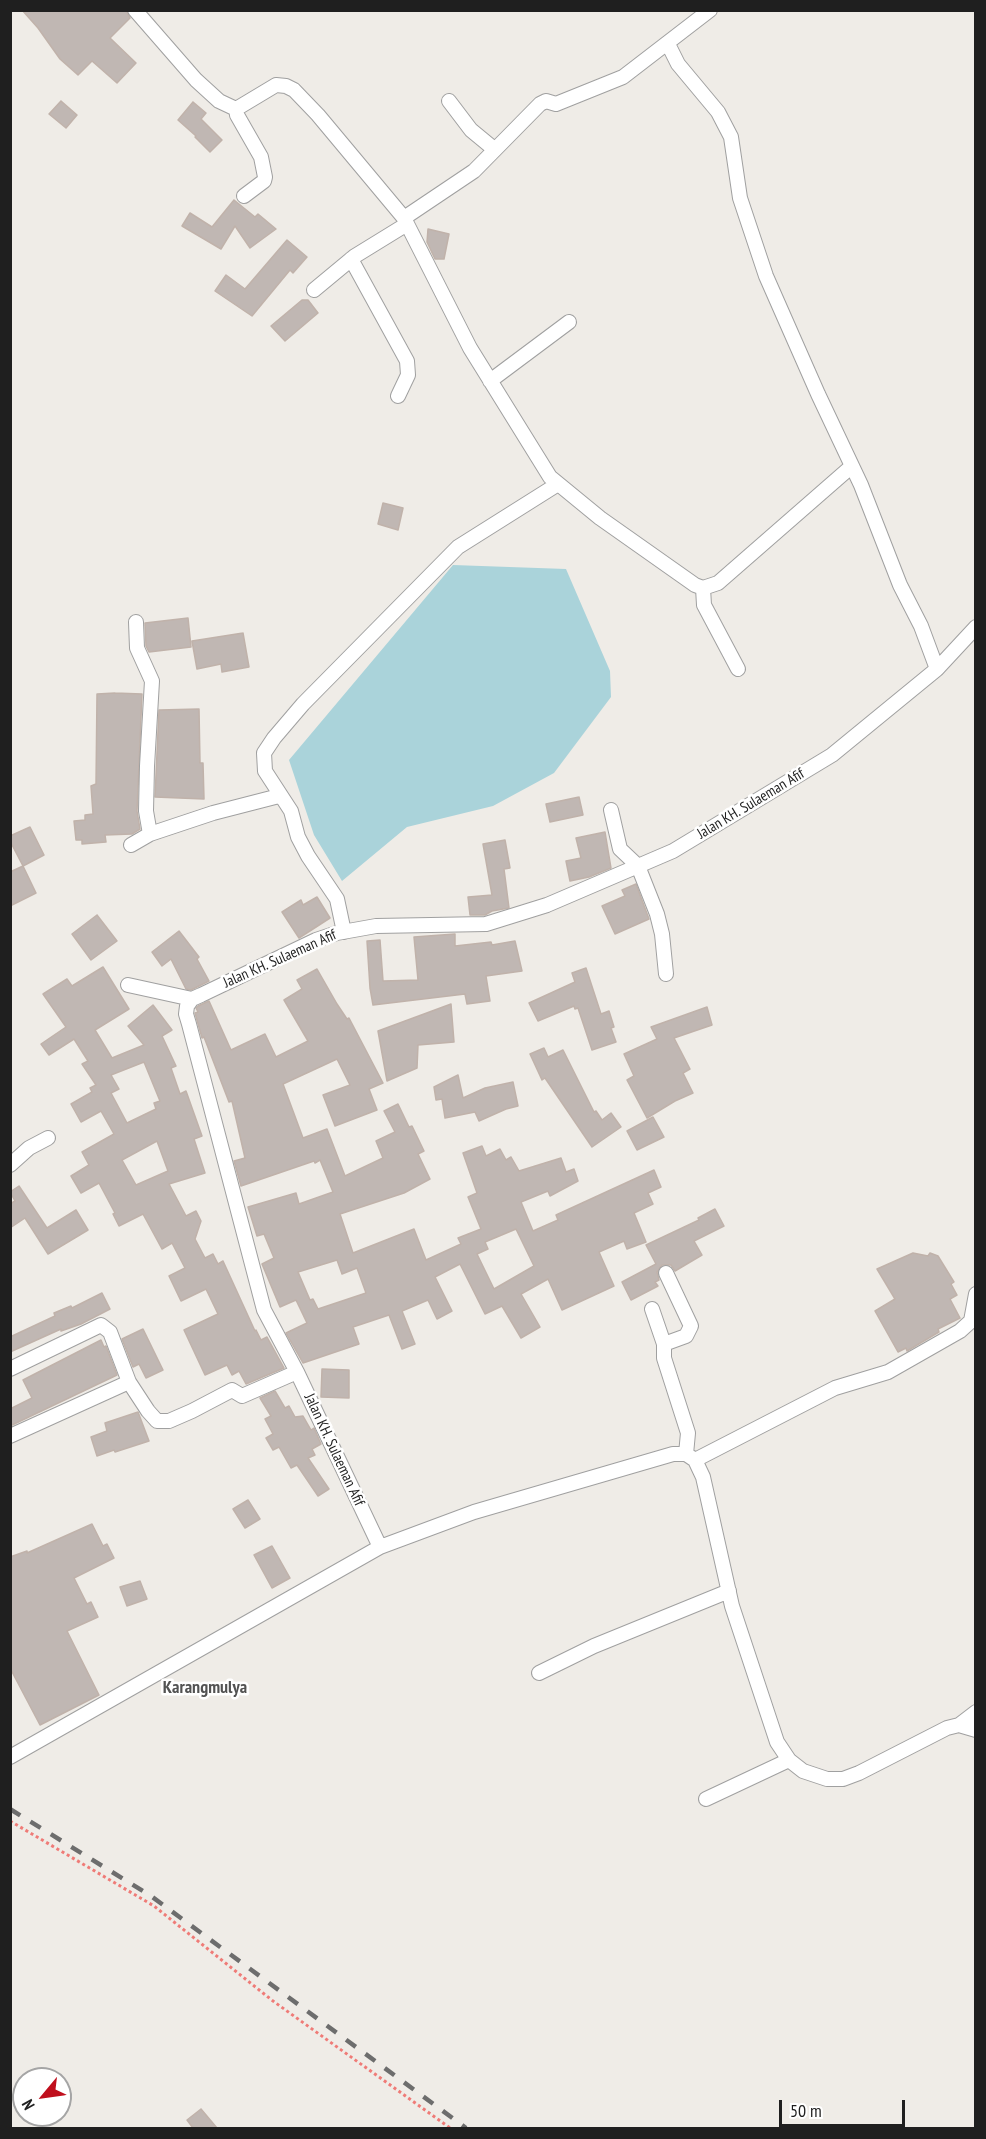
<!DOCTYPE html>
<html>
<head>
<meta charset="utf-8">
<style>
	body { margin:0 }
	#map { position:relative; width:986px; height:2139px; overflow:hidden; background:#efece7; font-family:"PT Sans Narrow",sans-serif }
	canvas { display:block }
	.frame { position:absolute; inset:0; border:12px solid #1f1f1f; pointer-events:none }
	.north { position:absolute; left:12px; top:2067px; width:60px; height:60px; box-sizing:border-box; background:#fff; border:2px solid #a5a5a5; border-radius:50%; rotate:241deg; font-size:16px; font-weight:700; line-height:24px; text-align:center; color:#1f1f1f }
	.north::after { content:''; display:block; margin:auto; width:21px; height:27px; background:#c00f1d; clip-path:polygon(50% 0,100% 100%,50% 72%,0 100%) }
	.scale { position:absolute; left:779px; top:2100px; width:126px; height:27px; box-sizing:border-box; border:3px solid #1f1f1f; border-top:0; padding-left:8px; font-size:18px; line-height:21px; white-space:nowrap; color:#1f1f1f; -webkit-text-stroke:4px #fff; paint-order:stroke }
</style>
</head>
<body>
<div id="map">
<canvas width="986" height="2139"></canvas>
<div class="frame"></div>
<div class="north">N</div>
<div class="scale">50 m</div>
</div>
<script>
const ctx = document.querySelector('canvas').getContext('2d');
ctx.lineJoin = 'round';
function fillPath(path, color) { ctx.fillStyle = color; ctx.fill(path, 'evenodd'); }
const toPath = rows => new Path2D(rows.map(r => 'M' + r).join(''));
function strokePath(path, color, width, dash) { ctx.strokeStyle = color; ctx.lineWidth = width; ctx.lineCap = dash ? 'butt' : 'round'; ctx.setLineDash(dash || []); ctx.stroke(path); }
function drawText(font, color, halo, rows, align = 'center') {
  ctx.font = font + ' "PT Sans Narrow",sans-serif'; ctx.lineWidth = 5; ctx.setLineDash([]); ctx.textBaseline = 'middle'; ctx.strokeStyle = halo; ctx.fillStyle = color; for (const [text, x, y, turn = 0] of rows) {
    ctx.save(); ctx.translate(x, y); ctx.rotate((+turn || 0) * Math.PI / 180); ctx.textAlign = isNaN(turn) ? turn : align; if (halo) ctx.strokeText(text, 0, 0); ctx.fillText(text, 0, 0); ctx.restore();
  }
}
const water = toPath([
	[453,565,566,569,610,671,611,697,554,773,493,806,407,827,342,881,314,835,289,760]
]);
const building = toPath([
	[22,10,126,10,130,18,110,38,136,63,117,83,92,61,78,75,60,59,38,28,22,10],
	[61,101,77,115,66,128,49,114,61,101],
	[193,102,206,113,201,119,222,140,210,152,195,137,196,136,178,120,193,102],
	[234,200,255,217,258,214,276,229,250,248,235,226,221,249,182,226,190,213,212,227,234,200],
	[428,229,449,234,444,259,435,259,427,242,428,229],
	[287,240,307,257,293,273,290,270,252,316,215,291,226,275,245,289,287,240],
	[302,300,308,300,318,313,285,341,271,326,302,300],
	[383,503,403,508,398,530,378,524,383,503],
	[188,618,191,647,149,652,146,646,145,623,188,618],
	[243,633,249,667,222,672,221,664,197,669,192,641,243,633],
	[115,693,142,694,137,811,140,829,132,834,105,835,106,842,82,844,82,840,76,840,74,821,85,820,85,815,93,814,91,786,96,784,97,694,115,693],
	[199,709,200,763,203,763,204,799,155,797,159,710,199,709],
	[579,797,583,815,550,822,546,804,579,797],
	[30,827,44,855,23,866,10,841,10,836,30,827],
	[605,832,611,868,589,877,570,881,566,861,581,858,576,838,605,832],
	[505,840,510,868,504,869,509,908,492,911,485,915,470,915,468,897,492,895,483,844,505,840],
	[23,866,36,893,10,906,10,872,23,866],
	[636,884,649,919,615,934,602,906,625,896,622,890,636,884],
	[317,897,330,918,299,938,282,912,301,900,303,905,317,897],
	[97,915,117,941,91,960,72,934,97,915],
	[179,931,199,957,197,959,209,981,191,990,186,989,171,959,162,966,152,952,179,931],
	[455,934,455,946,491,942,492,945,515,941,522,971,486,976,490,1001,467,1004,465,994,373,1005,370,988,367,941,380,940,383,981,418,980,414,937,455,934],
	[103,967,129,1009,95,1030,112,1058,144,1045,128,1026,153,1005,172,1030,162,1036,176,1066,171,1068,180,1094,186,1091,202,1136,194,1139,205,1173,169,1184,186,1216,196,1211,201,1221,195,1239,205,1258,213,1254,218,1264,223,1261,255,1331,256,1330,261,1340,267,1337,284,1368,246,1384,239,1371,232,1375,227,1365,205,1375,184,1330,218,1314,206,1289,181,1301,169,1276,185,1268,172,1243,162,1249,143,1214,119,1226,113,1214,115,1213,99,1183,81,1193,71,1176,89,1165,82,1152,114,1134,101,1111,81,1122,71,1104,92,1092,90,1088,96,1085,82,1064,88,1061,74,1039,49,1055,41,1044,66,1027,43,994,67,979,72,986,103,967],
	[144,1062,160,1101,154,1103,156,1109,127,1123,111,1093,119,1089,111,1075,144,1062],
	[157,1141,168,1171,136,1185,122,1160,157,1141],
	[586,968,601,1014,609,1011,614,1027,611,1028,616,1042,592,1050,578,1008,575,1009,574,1006,538,1021,529,1003,575,982,572,973,586,968],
	[317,969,337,1004,347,1019,349,1018,383,1083,369,1089,377,1110,335,1126,323,1095,350,1085,337,1059,283,1084,303,1138,327,1129,345,1176,383,1158,376,1141,395,1132,384,1111,398,1104,409,1127,412,1126,424,1151,418,1154,430,1179,404,1193,340,1214,353,1253,414,1229,426,1260,461,1244,458,1238,481,1229,468,1197,477,1193,463,1153,482,1146,486,1156,500,1149,506,1160,511,1157,519,1171,561,1158,566,1172,574,1169,578,1181,550,1196,548,1191,521,1202,533,1231,558,1220,556,1215,654,1170,661,1187,648,1193,653,1204,634,1213,646,1242,627,1249,624,1241,599,1252,614,1286,562,1310,548,1279,521,1294,540,1327,521,1338,502,1306,485,1314,460,1264,435,1277,452,1311,437,1319,428,1300,402,1311,415,1344,402,1349,389,1315,353,1327,359,1344,303,1363,286,1333,307,1323,296,1300,280,1307,262,1264,274,1258,264,1234,257,1236,248,1207,296,1193,299,1204,333,1192,320,1160,315,1163,314,1161,241,1186,234,1161,245,1158,232,1101,229,1102,204,1037,202,1038,195,1013,198,1012,196,1008,198,1006,209,1001,231,1050,265,1034,276,1057,308,1041,284,1000,302,989,297,980,317,969],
	[516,1229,534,1266,494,1289,477,1254,488,1249,485,1242,516,1229],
	[337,1260,342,1274,357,1268,366,1293,318,1309,313,1299,310,1300,298,1272,337,1260],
	[451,1004,454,1042,418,1045,417,1068,387,1081,378,1031,451,1004],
	[707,1007,712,1025,674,1038,690,1069,683,1073,693,1093,675,1101,647,1118,627,1080,634,1076,624,1054,657,1039,651,1027,707,1007],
	[544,1048,548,1057,563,1050,594,1112,596,1111,602,1120,611,1113,621,1127,592,1147,545,1078,542,1080,530,1054,544,1048],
	[458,1075,463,1098,485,1088,513,1082,518,1106,506,1109,479,1121,475,1112,445,1118,442,1099,436,1100,434,1087,458,1075],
	[653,1117,664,1137,637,1150,627,1131,653,1117],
	[19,1186,47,1228,76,1210,88,1230,48,1254,25,1218,10,1228,10,1204,15,1201,10,1192,19,1186],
	[715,1209,724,1226,694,1241,702,1255,675,1271,671,1265,662,1265,657,1272,659,1280,655,1282,658,1286,631,1300,622,1282,656,1264,646,1245,699,1220,698,1218,715,1209],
	[913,1253,928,1256,930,1253,938,1256,954,1282,951,1284,957,1295,950,1299,960,1318,938,1329,939,1332,907,1351,906,1348,898,1352,875,1311,895,1299,877,1269,913,1253],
	[102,1293,110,1309,81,1324,61,1331,61,1329,10,1352,10,1337,55,1316,54,1313,71,1306,72,1308,102,1293],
	[143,1329,163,1370,146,1378,139,1364,133,1367,122,1339,143,1329],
	[101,1340,104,1347,106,1346,117,1375,10,1426,10,1409,32,1398,23,1380,101,1340],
	[322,1369,349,1370,349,1398,321,1397,322,1369],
	[275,1391,285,1408,289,1406,295,1417,303,1416,311,1430,314,1428,321,1444,312,1449,315,1455,308,1458,329,1489,318,1496,297,1465,291,1468,279,1447,273,1450,266,1438,273,1434,265,1419,271,1416,260,1398,275,1391],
	[138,1412,149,1441,115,1452,114,1450,97,1456,91,1437,107,1431,105,1423,138,1412],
	[248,1500,260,1519,245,1528,233,1509,248,1500],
	[92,1524,103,1546,107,1544,114,1558,74,1578,87,1604,91,1602,98,1617,67,1631,99,1695,40,1725,10,1668,10,1557,27,1551,27,1553,92,1524],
	[272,1546,290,1578,272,1588,254,1555,272,1546],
	[140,1581,147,1599,127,1606,120,1587,140,1581],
	[201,2109,217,2128,193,2128,187,2120,201,2109]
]);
const path = toPath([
	[10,1821,154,1906,273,2001,450,2128]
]);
const minor = toPath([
	[135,10,196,80,219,101,236,109,276,85,286,86,294,90,318,115,404,218,470,348,550,477,600,518,695,585,703,588,718,583,852,466],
	[668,44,678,64,718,112,731,137,740,198,766,276,818,394,861,485,900,585,921,626,937,669],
	[449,101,471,130,494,149],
	[236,109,237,115,261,157,265,177,264,181,244,196],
	[404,218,474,171,540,104,546,101,556,104,623,77,710,10],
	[351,259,407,361,408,375,398,396],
	[314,290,355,256,407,224],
	[490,381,569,322],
	[703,588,704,605,738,669],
	[136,622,137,648,152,681,147,766,146,811,150,834],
	[611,810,620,849,638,866,657,914,662,934,666,974],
	[131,845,150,834,213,813,279,796],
	[344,932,337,899,308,856,298,837,291,811,265,771,264,753,274,738,303,704,458,547,558,484],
	[128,985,192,999],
	[10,1165,29,1148,48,1138],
	[666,1273,691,1326,686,1336,664,1344,664,1358,688,1433,686,1454],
	[652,1309,664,1344],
	[10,1369,101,1325,110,1332,129,1382],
	[10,1436,129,1382,148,1411,157,1421,169,1421,192,1411,232,1390,242,1396,297,1372],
	[695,1460,835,1388,888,1372,960,1331,971,1321,976,1294],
	[380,1547,297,1372,264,1310,189,1024,186,1014,187,1006,192,999,201,995,316,940,337,933,376,926,486,924,547,905,673,851,832,755,937,669,976,627],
	[539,1673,594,1646,729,1591],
	[959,1725,976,1712],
	[10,1757,380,1547,474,1512,673,1454,686,1454,695,1460,703,1477,732,1606,777,1742,789,1760,803,1771,827,1779,843,1779,859,1773,947,1728,959,1725,976,1730],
	[706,1799,789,1760]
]);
const rail = toPath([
	[10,1809,151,1896,466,2128]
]);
const streetNames = [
	["Jalan KH. Sulaeman Afif",751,804,-31],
	["Jalan KH. Sulaeman Afif",280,959,-24],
	["Jalan KH. Sulaeman Afif",334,1450,65]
];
const quarterNames = [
	["Karangmulya",205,1688]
];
fillPath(water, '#aad3da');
fillPath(building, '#c0b7b3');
strokePath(building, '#c0b2aa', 1.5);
strokePath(minor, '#a0a0a0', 16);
strokePath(path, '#ef7b77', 3, [3, 3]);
strokePath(minor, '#fff', 14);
strokePath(rail, '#6d6d6d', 4.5, [12, 12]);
drawText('15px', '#1f1f1f', '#fff', streetNames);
drawText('bold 18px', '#525252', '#fff', quarterNames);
</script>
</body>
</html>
